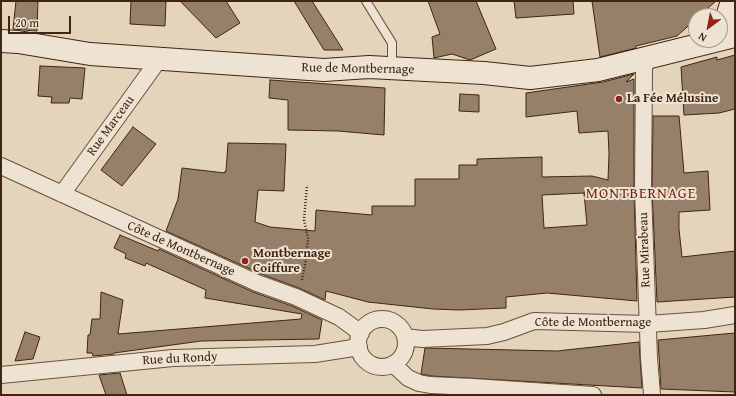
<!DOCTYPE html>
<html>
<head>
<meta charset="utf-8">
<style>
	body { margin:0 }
	#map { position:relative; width:736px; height:396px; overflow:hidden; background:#e5d4bc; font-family:"Gentium Book Plus",serif }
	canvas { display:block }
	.frame { position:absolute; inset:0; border:2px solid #402612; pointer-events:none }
	.north { position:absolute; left:688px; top:8px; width:40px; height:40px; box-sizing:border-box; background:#eee3d3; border:1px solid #a89786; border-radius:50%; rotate:212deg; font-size:11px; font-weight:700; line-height:16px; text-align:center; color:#402612 }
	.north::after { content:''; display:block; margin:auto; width:14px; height:18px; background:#8f2418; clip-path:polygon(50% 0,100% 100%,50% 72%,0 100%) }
	.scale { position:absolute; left:8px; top:16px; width:63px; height:18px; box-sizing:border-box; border:2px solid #402612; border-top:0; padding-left:5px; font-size:12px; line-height:14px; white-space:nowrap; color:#402612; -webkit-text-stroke:3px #eee3d3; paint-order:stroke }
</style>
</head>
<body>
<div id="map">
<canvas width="736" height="396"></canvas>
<div class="frame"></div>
<div class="north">N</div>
<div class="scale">20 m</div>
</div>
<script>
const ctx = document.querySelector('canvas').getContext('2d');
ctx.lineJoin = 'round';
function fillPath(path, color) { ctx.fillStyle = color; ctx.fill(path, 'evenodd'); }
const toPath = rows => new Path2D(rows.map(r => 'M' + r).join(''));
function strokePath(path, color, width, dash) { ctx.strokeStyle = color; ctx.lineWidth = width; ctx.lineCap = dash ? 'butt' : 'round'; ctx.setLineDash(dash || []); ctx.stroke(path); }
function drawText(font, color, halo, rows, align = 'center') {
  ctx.font = font + ' "Gentium Book Plus",serif'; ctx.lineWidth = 4; ctx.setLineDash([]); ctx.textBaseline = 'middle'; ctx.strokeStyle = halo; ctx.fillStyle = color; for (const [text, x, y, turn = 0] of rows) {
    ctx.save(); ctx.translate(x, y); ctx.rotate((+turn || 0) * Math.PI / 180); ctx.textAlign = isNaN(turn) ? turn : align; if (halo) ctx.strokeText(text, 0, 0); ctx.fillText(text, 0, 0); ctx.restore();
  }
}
const building = toPath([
	[16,1,38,1,37,31,13,29,16,1],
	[131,1,166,1,165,26,130,24,131,1],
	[180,1,226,1,240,23,216,38,180,1],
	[294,1,312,1,343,50,324,50,294,1],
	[428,1,476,1,496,49,470,60,452,54,434,58,432,37,440,34,428,1],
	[514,1,573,1,574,14,516,18,514,1],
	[592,1,716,1,699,16,696,16,696,19,677,36,636,46,636,48,600,57,592,1],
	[735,55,735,109,719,113,684,115,681,67,717,57,717,60,735,55],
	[40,66,85,68,82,99,70,98,69,103,51,103,52,97,38,96,40,66],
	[634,74,626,82,634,79,634,190,637,301,547,293,506,297,506,308,459,310,433,309,368,302,326,291,325,300,299,288,261,274,166,231,178,199,182,168,225,173,225,171,226,171,228,143,286,144,284,191,258,190,255,222,270,227,315,231,316,210,372,215,372,206,415,206,415,179,459,179,459,165,477,165,477,159,542,157,542,177,592,176,608,180,609,154,608,131,579,133,577,111,526,117,526,93,603,82,634,74],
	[584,193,587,225,544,228,542,195,584,193],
	[270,80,385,88,384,135,338,131,288,130,288,100,269,98,270,80],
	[460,94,479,95,479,112,459,111,460,94],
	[653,116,679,116,684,173,708,171,710,210,679,212,679,229,682,257,735,251,735,297,657,302,652,190,653,116],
	[133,127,156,144,122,186,101,170,133,127],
	[120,235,158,251,159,249,253,292,292,306,322,320,319,339,201,341,114,353,114,354,93,356,92,353,87,353,88,335,90,335,92,319,100,319,101,292,123,300,118,334,301,319,302,314,205,298,206,290,146,263,145,266,125,258,126,254,114,248,120,235],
	[25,332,40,337,33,359,15,361,25,332],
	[735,333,735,392,661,389,658,340,735,333],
	[639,342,642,388,431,376,421,374,425,348,557,351,639,342],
	[120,373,127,395,106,395,99,375,120,373]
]);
const path = toPath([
	[302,280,306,260,308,238,304,220,307,185]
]);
const lane = toPath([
	[366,1,392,43,392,67]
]);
const street = toPath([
	[646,58,644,69,643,190,649,358,652,395],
	[1,166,257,283,296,297,339,317,361,333],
	[62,194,160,58],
	'358 343a24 24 0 1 1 48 0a24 24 0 1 1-48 0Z',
	[405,337,422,339,487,336,504,332,534,321,648,324,704,320,735,315],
	[393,364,408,378,419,383,430,385,473,387,593,395],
	[1,375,173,358,315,354,359,347]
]);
const secondary = toPath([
	[727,38,726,20,732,1],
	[1,41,18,42,90,54,324,70,369,67,484,73,530,78,598,70,735,36]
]);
const markers = [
	[619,99,4,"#8f2418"],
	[245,261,4,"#8f2418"]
];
const streetNames = [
	["Rue de Montbernage",358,69,1],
	["Rue Marceau",111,126,-54],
	["Côte de Montbernage",181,249,24],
	["Rue Mirabeau",645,250,-92],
	["Côte de Montbernage",593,323],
	["Rue du Rondy",180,359,-3]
];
const poiNames = [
	["La Fée Mélusine",627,99],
	["Montbernage",253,254],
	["Coiffure",253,269]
];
const quarterNames = [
	["MONTBERNAGE",641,194]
];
fillPath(building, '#96806a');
strokePath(building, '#402612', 1);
strokePath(lane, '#69523c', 10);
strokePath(street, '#69523c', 18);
strokePath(secondary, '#402612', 24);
strokePath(path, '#402612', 2.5, [1, 2]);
strokePath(lane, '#eee3d3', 8);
strokePath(street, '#eee3d3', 16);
strokePath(secondary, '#eee3d3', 22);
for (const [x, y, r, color] of markers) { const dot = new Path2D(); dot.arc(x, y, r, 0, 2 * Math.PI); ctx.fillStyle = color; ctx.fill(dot); strokePath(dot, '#eee3d3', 1.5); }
drawText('13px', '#402612', '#eee3d3', streetNames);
drawText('bold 13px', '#402612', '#eee3d3', poiNames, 'left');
ctx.letterSpacing = '1px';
drawText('15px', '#7a1f14', '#eee3d3', quarterNames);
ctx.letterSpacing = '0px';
</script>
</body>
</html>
